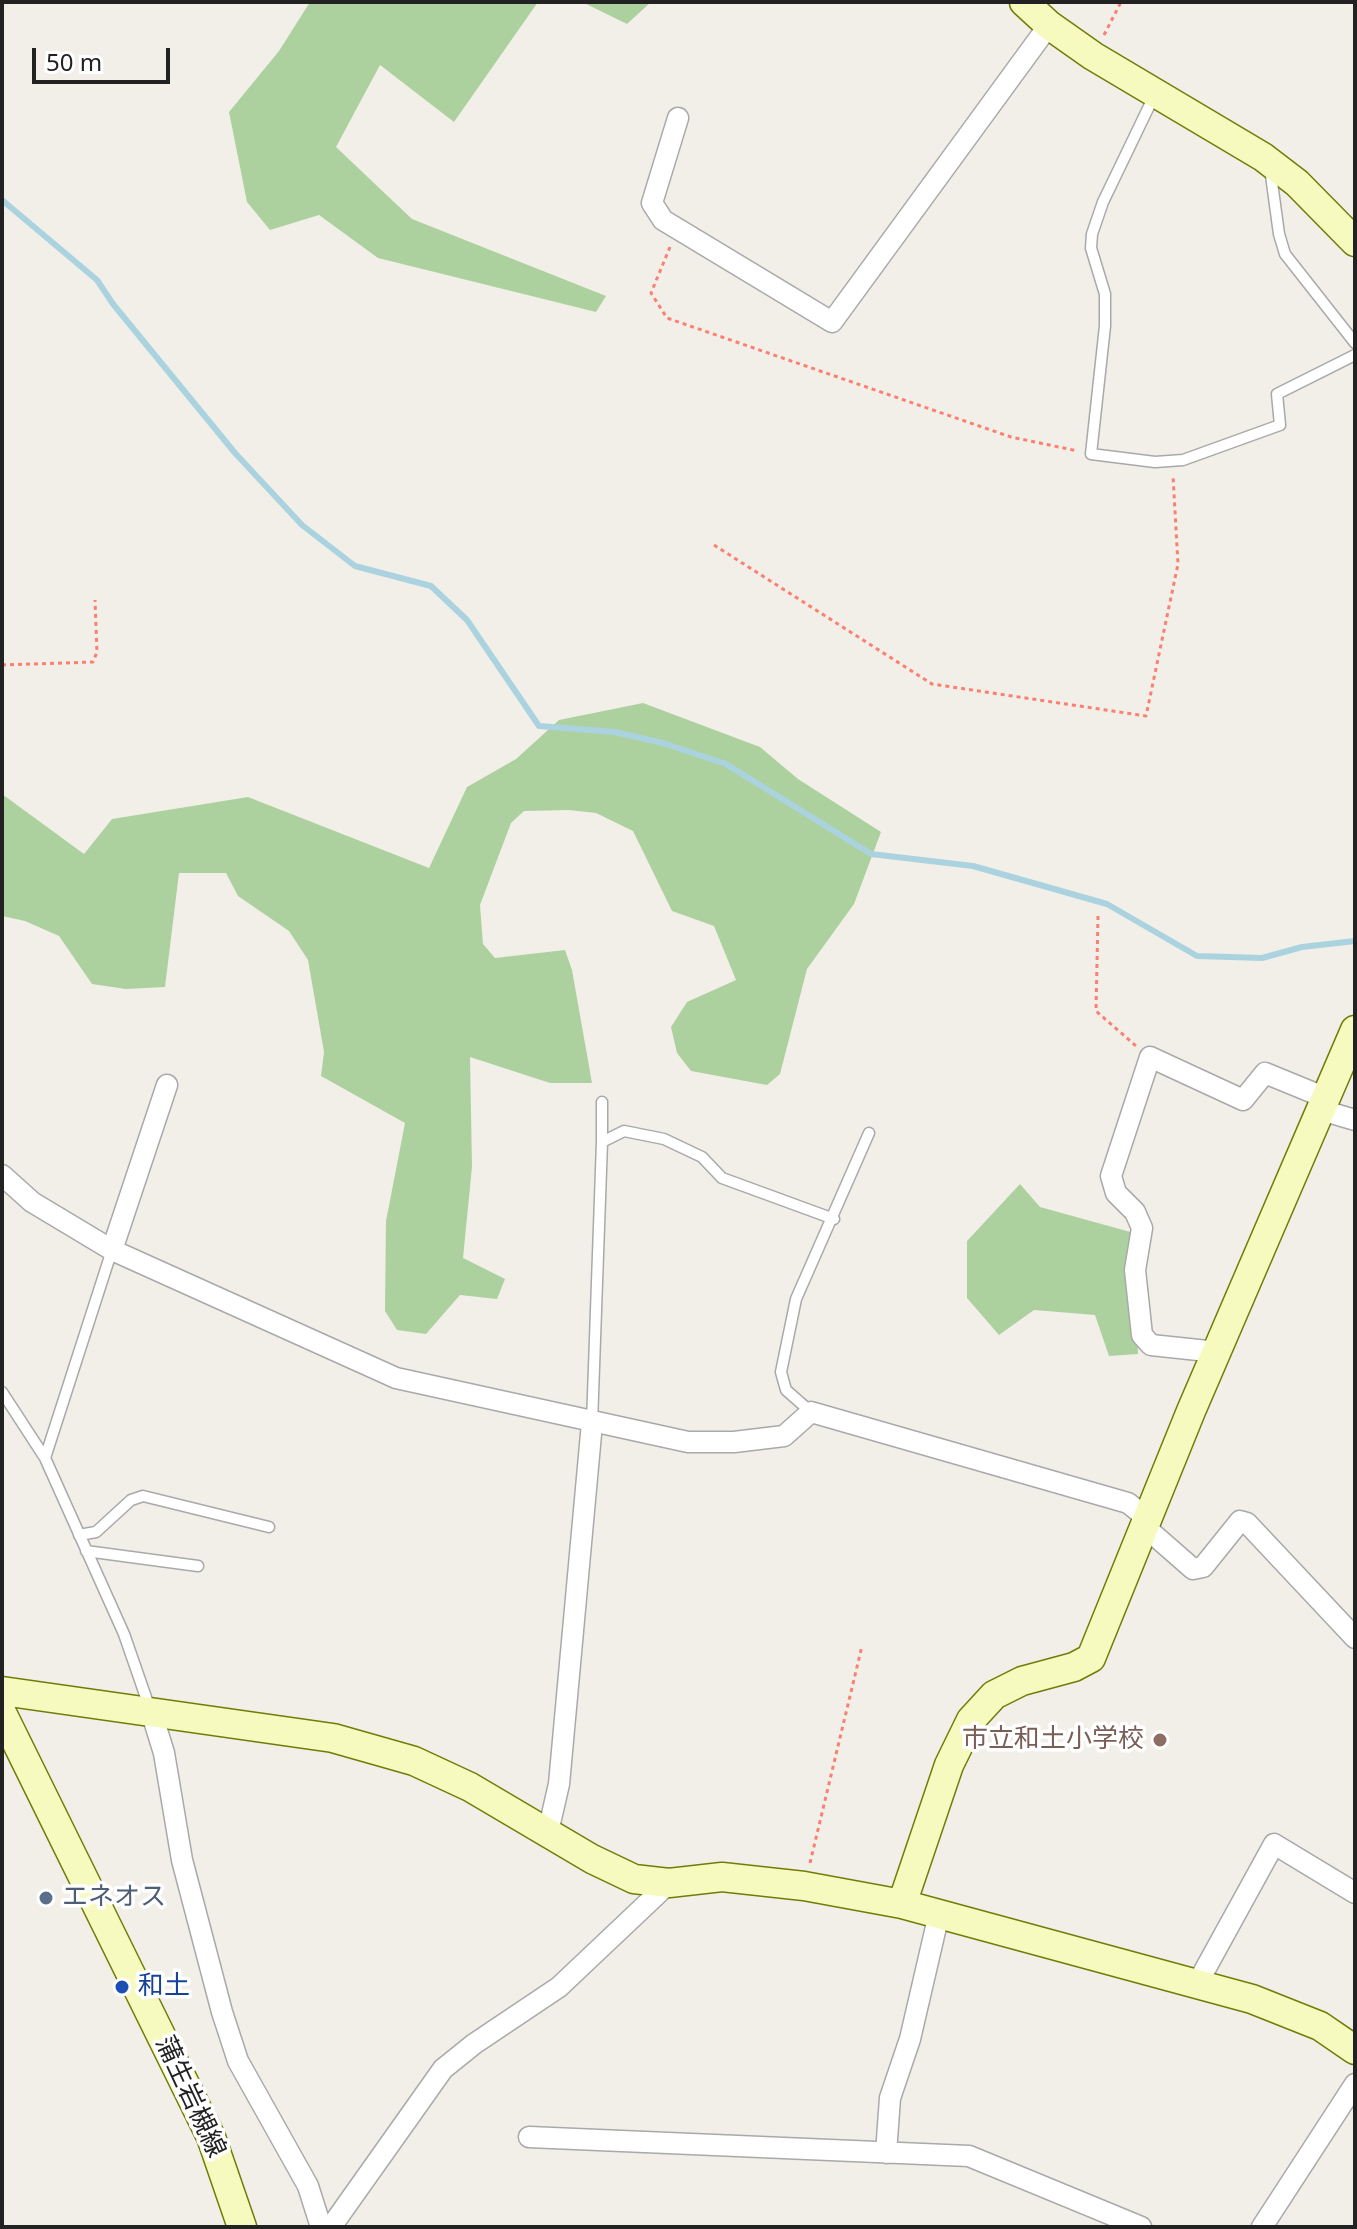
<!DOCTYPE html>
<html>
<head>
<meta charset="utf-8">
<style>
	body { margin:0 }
	#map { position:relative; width:1357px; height:2229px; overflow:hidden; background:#f2efe9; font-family:"Noto Sans",sans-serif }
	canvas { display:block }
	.frame { position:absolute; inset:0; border:4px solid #222; pointer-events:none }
	.scale { position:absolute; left:32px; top:48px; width:138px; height:36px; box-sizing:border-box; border:4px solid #222; border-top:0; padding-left:10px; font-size:24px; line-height:28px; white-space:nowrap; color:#222; -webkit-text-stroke:6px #fff; paint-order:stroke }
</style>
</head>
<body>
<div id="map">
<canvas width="1357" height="2229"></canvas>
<div class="frame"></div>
<div class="scale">50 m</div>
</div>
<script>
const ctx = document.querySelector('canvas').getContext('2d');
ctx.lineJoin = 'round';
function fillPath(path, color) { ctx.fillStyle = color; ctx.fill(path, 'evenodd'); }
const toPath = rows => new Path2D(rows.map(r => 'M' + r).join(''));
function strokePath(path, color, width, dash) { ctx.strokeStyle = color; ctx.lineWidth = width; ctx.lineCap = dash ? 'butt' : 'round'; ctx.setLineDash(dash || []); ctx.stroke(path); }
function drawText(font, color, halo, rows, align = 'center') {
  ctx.font = font + ' "Noto Sans","Noto Sans JP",sans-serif'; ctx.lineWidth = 7; ctx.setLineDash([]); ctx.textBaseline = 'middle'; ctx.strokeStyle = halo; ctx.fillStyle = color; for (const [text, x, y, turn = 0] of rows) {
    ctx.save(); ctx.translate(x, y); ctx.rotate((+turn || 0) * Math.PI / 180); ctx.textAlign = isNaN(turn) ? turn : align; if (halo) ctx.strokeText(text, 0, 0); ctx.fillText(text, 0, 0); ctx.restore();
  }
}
const forest = toPath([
	[310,2,538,2,454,122,380,65,336,147,412,219,606,296,596,312,378,258,319,215,270,230,247,202,229,112,279,51],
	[582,2,651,2,627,24],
	[643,703,760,747,798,779,881,832,854,904,807,969,780,1074,767,1085,691,1071,677,1053,671,1027,687,1002,736,980,714,926,672,911,633,831,596,813,569,810,524,811,511,823,480,905,483,944,495,958,565,950,572,970,592,1083,550,1083,470,1057,472,1167,463,1258,505,1279,497,1299,460,1295,426,1334,397,1330,385,1311,386,1221,405,1123,321,1076,324,1052,308,960,289,931,238,896,226,873,179,873,165,987,126,989,92,984,59,936,25,921,2,916,2,794,84,854,112,819,248,797,429,868,467,787,516,759,559,720],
	[1020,1184,1040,1207,1134,1233,1138,1354,1109,1356,1095,1315,1034,1310,999,1335,967,1298,967,1241]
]);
const stream = toPath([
	[2,200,97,280,113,304,235,453,302,525,355,566,431,586,467,620,539,726,615,732,663,743,726,764,871,854,973,866,1107,904,1197,956,1262,958,1302,947,1355,941]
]);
const path = toPath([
	[1104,35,1121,2],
	[670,247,651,293,667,318,1011,437,1078,451],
	[714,545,932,684,1146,716,1178,564,1173,476],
	[2,665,93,662,97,652,95,600],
	[1098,916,1096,1011,1136,1046],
	[810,1863,862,1646]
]);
const lane = toPath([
	[1155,94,1103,202,1092,234,1091,248,1105,294,1105,326,1091,454,1155,462,1183,460,1280,425,1277,394,1355,355],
	[1270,168,1279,234,1285,254,1355,343],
	[602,1102,602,1142],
	[2,1392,45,1458,124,1634,150,1709],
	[811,1412,786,1390,781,1372,796,1299,869,1133],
	[592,1423,602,1142,624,1131,664,1139,702,1157,722,1178,834,1219],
	[45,1458,112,1250],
	[79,1535,96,1532,131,1500,143,1496,269,1527],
	[86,1551,198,1566]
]);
const street = toPath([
	[678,118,652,203,663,220,832,322,1049,25],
	[1321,1110,1355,1120],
	[2,1175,32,1202,112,1250,396,1378,688,1442,734,1442,784,1436,811,1412,1128,1503,1147,1518],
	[112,1250,167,1085],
	[1217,1352,1151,1345,1142,1335,1135,1270,1142,1228,1135,1212,1116,1193,1111,1176,1150,1057,1243,1100,1265,1073,1326,1098],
	[1145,1527,1193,1569,1203,1567,1240,1521,1247,1523,1355,1638],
	[151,1711,164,1753,182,1860,222,2012,238,2061,308,2186,321,2227],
	[548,1832,559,1784,592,1423],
	[1197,1984,1274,1844,1355,1893],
	[529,2137,969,2156,1141,2227],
	[886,2153,890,2098,910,2039,939,1914],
	[331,2227,443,2069,474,2044,559,1987,669,1883],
	[1262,2227,1355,2084]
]);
const secondary = toPath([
	[1024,2,1049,25,1093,56,1263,157,1297,183,1355,242],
	[2,1691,333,1738,414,1761,470,1787,592,1859,634,1879,669,1883,722,1877,804,1886,902,1904,1252,1999,1320,2026,1355,2050],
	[2,1713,211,2137,242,2227],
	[902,1904,949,1765,971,1720,994,1695,1022,1681,1074,1667,1091,1658,1191,1411,1355,1030]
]);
const markers = [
	[1160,1740,8,"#8d6e63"],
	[46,1898,8,"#5c6f8a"],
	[122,1987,8,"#1a4fb4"]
];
const educationNames = [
	["市立和土小学校",1144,1740]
];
const serviceNames = [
	["エネオス",62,1898]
];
const transitNames = [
	["和土",138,1987]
];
const streetNames = [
	["蒲生岩槻線",190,2097,65]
];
fillPath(forest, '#add19e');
strokePath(stream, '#aad3df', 6);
strokePath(lane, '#a9a9a9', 13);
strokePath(street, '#a9a9a9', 23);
strokePath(secondary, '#707d05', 31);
strokePath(path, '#fa8072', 3, [4, 4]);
strokePath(lane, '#fff', 10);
strokePath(street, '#fff', 20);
strokePath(secondary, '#f7fabf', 28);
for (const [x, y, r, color] of markers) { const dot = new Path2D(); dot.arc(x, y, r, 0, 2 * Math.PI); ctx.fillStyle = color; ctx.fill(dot); strokePath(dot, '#fff', 3); }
drawText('26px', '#785e54', '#fff', educationNames, 'right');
drawText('26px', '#4e5e75', '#fff', serviceNames, 'left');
drawText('26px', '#164399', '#fff', transitNames, 'left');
drawText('26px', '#222', '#fff', streetNames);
</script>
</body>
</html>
